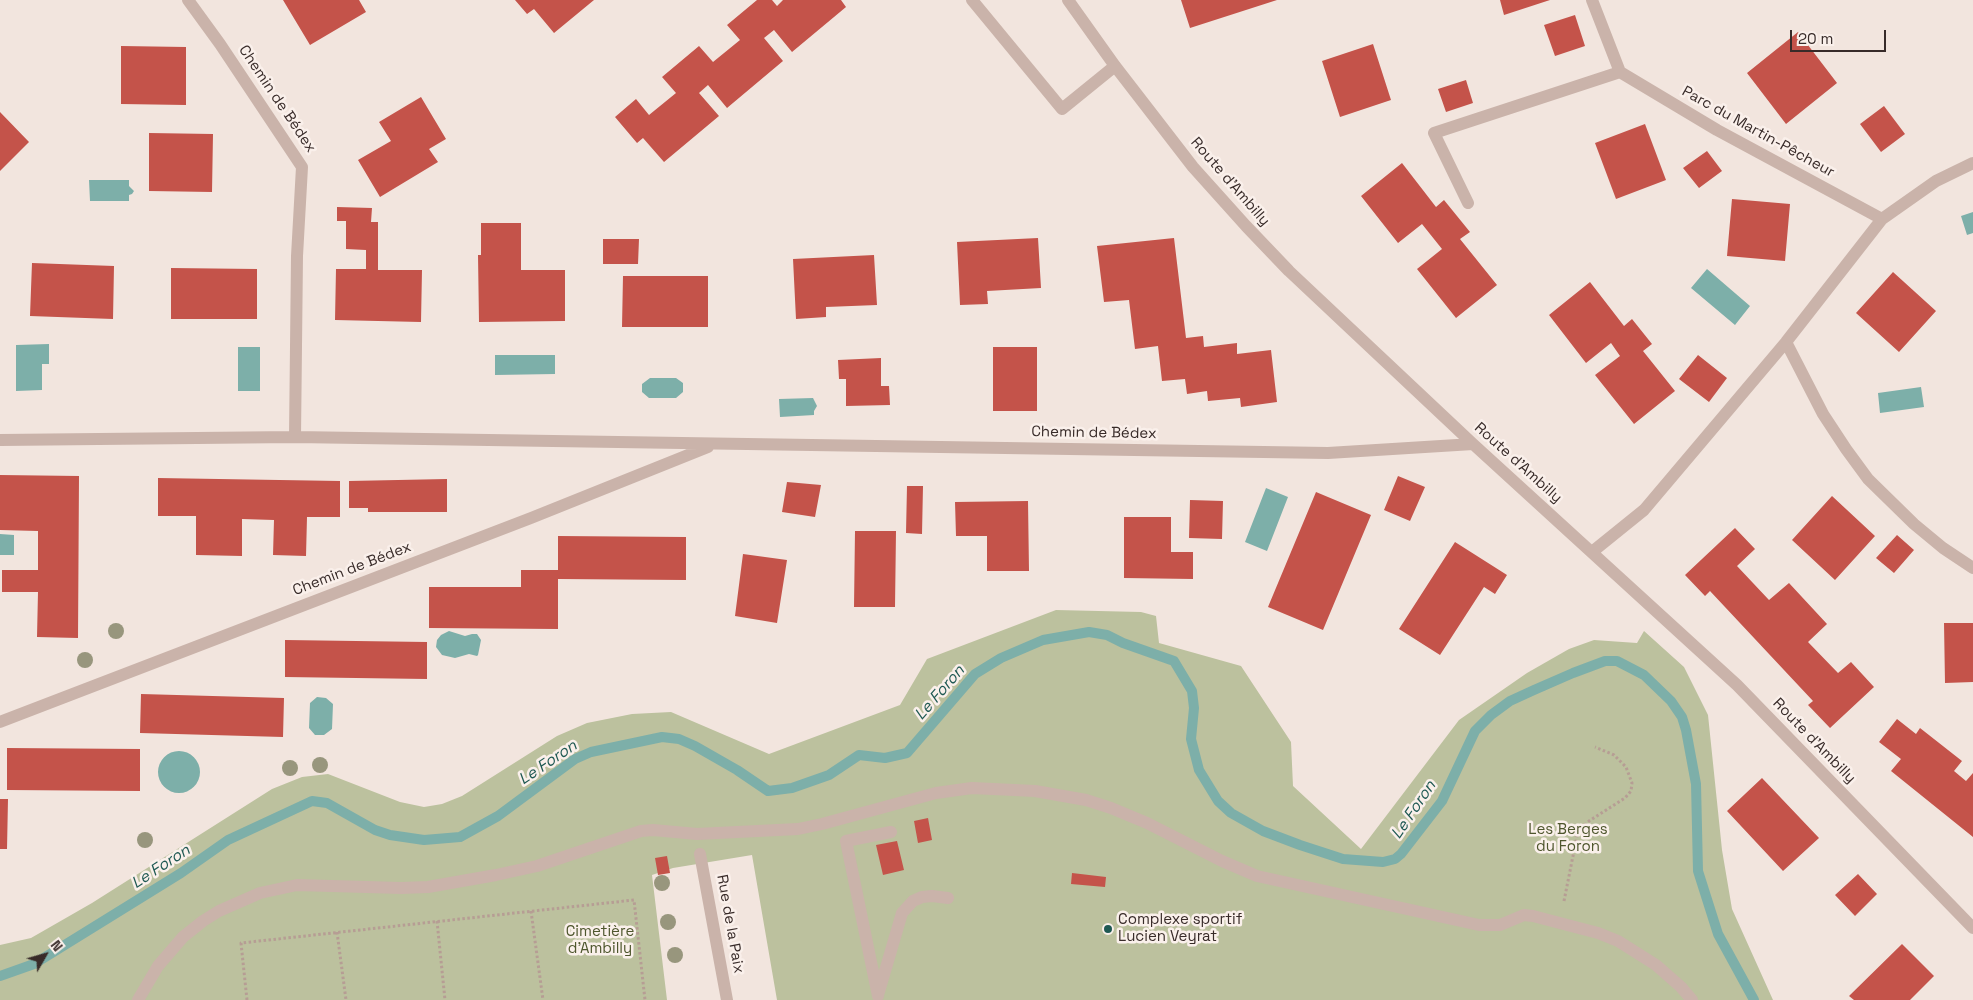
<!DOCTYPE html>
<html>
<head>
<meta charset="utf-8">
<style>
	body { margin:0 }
	#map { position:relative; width:1973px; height:1000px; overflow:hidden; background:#f2e5de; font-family:"Space Grotesk",sans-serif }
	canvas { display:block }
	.north { position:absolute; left:20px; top:930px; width:50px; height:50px; -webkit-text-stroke:4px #faf0eb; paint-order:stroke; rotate:52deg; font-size:14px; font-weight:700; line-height:20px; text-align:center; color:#382b29 }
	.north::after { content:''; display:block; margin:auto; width:18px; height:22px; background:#382b29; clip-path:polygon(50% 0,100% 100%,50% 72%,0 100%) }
	.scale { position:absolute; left:1790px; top:30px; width:96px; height:22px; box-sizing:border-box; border:2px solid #382b29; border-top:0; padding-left:6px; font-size:15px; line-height:18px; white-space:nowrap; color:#382b29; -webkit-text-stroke:4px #faf0eb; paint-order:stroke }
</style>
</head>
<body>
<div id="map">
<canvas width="1973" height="1000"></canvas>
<div class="north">N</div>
<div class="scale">20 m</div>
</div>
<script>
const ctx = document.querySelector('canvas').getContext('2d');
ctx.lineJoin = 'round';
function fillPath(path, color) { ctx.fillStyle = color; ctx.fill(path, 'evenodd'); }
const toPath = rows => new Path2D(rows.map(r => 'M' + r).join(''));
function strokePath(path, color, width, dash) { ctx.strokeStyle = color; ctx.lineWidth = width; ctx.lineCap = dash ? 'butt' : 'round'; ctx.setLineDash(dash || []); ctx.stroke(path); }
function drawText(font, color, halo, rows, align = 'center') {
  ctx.font = font + ' "Space Grotesk",sans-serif'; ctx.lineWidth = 5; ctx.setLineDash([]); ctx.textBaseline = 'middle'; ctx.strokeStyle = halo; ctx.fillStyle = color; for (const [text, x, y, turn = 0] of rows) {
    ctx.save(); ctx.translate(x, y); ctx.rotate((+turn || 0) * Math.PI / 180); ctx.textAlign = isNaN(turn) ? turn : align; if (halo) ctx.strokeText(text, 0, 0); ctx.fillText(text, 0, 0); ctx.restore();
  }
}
const green = toPath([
	[1056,610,1141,612,1156,616,1159,643,1241,666,1291,742,1293,786,1361,849,1459,720,1527,673,1569,649,1594,640,1637,643,1644,631,1684,667,1708,715,1722,850,1732,909,1773,1000,777,1000,752,855,673,868,652,875,667,1000,0,1000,0,945,31,938,92,903,272,789,302,777,328,774,400,802,424,807,442,804,462,796,557,736,587,723,632,714,671,712,769,754,900,705,927,659]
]);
const water = toPath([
	[89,180,129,180,129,186,134,191,132,194,129,195,129,201,90,201],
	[1973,212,1973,233,1967,235,1961,216],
	[1707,269,1750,306,1735,325,1691,288],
	[49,344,49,364,42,364,42,390,16,391,16,345],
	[238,347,260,347,260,391,238,391],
	[495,355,555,355,555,374,495,375],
	[650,378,676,378,683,383,683,392,676,398,649,398,642,392,642,384],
	[1921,387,1924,407,1880,413,1878,393],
	[813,398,817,406,814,411,814,415,780,417,779,399],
	[1266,488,1288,497,1267,551,1245,542],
	[0,534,14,535,14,555,0,555],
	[449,631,465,636,472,634,477,634,481,640,478,655,477,656,469,654,455,658,442,655,436,647,437,640,441,635],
	[317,697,326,698,333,704,332,729,324,735,315,735,309,728,310,703],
	'158 772a21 21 0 1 1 42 0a21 21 0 1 1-42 0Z'
]);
const stream = toPath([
	[0,976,34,964,181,873,228,840,312,801,327,803,375,830,390,835,424,840,460,837,498,816,575,759,591,752,662,737,679,739,695,746,737,770,768,791,792,788,829,775,859,755,885,758,907,753,975,674,1001,658,1043,640,1089,632,1107,635,1123,643,1174,661,1192,691,1194,708,1191,739,1199,770,1218,801,1231,813,1263,831,1300,845,1343,859,1383,862,1395,859,1401,854,1442,801,1475,731,1491,715,1510,701,1534,690,1573,673,1605,661,1617,661,1644,675,1671,701,1682,717,1686,730,1696,784,1698,871,1718,934,1754,1000]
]);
const building = toPath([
	[283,0,359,0,366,12,310,45],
	[515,0,594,0,554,33,534,9,527,14],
	[757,0,772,0,777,6,783,0,841,0,846,7,792,52,774,30,764,38,783,61,727,108,708,85,699,93,719,116,664,162,643,138,637,143,615,117,636,99,649,115,676,93,662,77,699,46,713,62,740,40,727,25],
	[1181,0,1277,0,1190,28],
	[1500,0,1550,0,1504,15],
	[1575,15,1585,46,1555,56,1544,25],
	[1798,32,1837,83,1786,124,1747,73],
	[1373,44,1391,100,1340,117,1322,61],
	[121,46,186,47,186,105,121,104],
	[1466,80,1473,103,1446,112,1438,89],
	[421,97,446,139,429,149,438,162,380,197,358,160,391,141,379,122],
	[1884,106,1905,134,1881,152,1860,124],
	[0,112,29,142,0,171],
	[1645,124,1666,180,1616,199,1595,143],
	[149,133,213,134,212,192,149,191],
	[1707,151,1722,171,1699,188,1683,168],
	[1402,163,1436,207,1444,200,1470,232,1460,239,1497,285,1456,318,1417,269,1442,249,1422,224,1398,243,1361,196],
	[1732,199,1790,204,1785,261,1727,256],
	[337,207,372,208,371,222,378,222,378,270,422,270,421,322,335,320,336,269,366,269,366,250,346,249,346,221,337,221],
	[481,223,521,223,521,270,565,270,565,321,479,322,478,255,481,255],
	[1038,238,1041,288,987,291,988,304,960,305,957,242],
	[1174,238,1186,338,1203,336,1204,347,1237,343,1237,354,1271,350,1277,402,1241,407,1240,398,1208,401,1207,391,1187,394,1185,379,1162,381,1158,346,1135,349,1129,300,1104,302,1097,246],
	[603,239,639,239,638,264,603,264],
	[874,255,877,305,826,307,826,317,796,319,793,259],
	[32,263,114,266,113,319,30,316],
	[171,268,257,269,257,319,171,319],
	[1893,272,1936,311,1899,352,1856,313],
	[623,276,708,276,708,327,622,327],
	[1590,282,1624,326,1632,319,1652,344,1643,351,1675,391,1634,424,1595,375,1620,356,1611,343,1586,363,1549,315],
	[993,347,1037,347,1037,411,993,411],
	[1698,355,1727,378,1709,402,1679,379],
	[881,358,881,386,889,386,890,405,846,406,846,379,839,379,838,360],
	[0,475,79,476,78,638,37,637,38,592,2,592,2,570,38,570,38,531,0,530],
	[1398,476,1425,487,1410,521,1384,510],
	[158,478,340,481,340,517,307,517,306,556,273,555,274,520,242,519,242,556,196,555,196,516,158,516],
	[447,479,447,512,368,512,368,508,349,508,349,481],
	[787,482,821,485,815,517,782,512],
	[907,486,923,486,922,534,906,533],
	[1316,492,1371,515,1323,630,1268,607],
	[1832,496,1875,536,1835,580,1792,540],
	[1190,500,1223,501,1222,539,1189,538],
	[1028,501,1029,571,987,571,987,536,956,536,955,502],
	[1124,517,1171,517,1171,552,1193,552,1193,579,1124,578],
	[1735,528,1755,549,1737,566,1769,600,1789,583,1827,624,1808,642,1838,673,1851,662,1874,687,1830,728,1808,705,1813,701,1710,591,1705,596,1685,575],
	[855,531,896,531,895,607,854,607],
	[1897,535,1914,550,1894,573,1876,558],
	[558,536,686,537,686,580,558,579,558,629,429,628,429,587,521,587,521,570,558,570],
	[1455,542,1507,575,1495,594,1484,587,1440,655,1399,629],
	[743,554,787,560,777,623,735,616],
	[1944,623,1973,623,1973,682,1945,683],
	[285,640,427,642,427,679,285,677],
	[141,694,284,698,283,737,140,733],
	[1897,719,1916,734,1920,728,1962,761,1954,771,1966,781,1973,773,1973,837,1891,771,1901,759,1879,742],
	[7,748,140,749,140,791,7,790],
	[1762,778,1819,838,1783,871,1727,811],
	[0,799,8,799,7,849,0,849],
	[928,818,932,840,918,843,914,821],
	[897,841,904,870,883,875,876,845],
	[667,856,670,873,658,875,655,858],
	[1072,873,1106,877,1105,887,1071,884],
	[1858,874,1877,894,1855,916,1835,895],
	[1902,944,1934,976,1910,1000,1854,1000,1849,996]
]);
const path = toPath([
	[1564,901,1578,831,1589,821,1625,798,1631,791,1632,783,1626,767,1614,755,1595,747],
	[531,911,543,1000],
	[437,921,445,1000],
	[337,932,346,1000],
	[247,1000,241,943,634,900,645,1000]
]);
const minor = toPath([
	[188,0,220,44,302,167,297,256,295,437],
	[972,0,1062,109,1115,66],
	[1068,0,1115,66,1193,167,1246,226,1289,271,1473,444,1737,685,1973,928],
	[1592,0,1620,72],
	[1468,203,1434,133,1620,72,1717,130,1882,219],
	[1786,342,1823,414,1846,449,1868,479,1914,524,1943,548,1973,568],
	[0,440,295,437,1328,453,1473,444],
	[1592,552,1644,510,1786,342,1882,219,1936,181,1973,163],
	[0,722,531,518,708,447],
	[700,854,727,1000],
	[878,995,902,913,913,901,922,897,932,896,948,898],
	[878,996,846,841,891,832],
	[138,1000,158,966,183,937,203,921,219,911,260,893,297,885,401,888,428,887,496,875,537,866,641,831,653,830,697,834,798,829,822,824,936,793,972,788,1035,791,1086,800,1111,808,1147,823,1222,861,1257,876,1479,925,1500,925,1524,915,1533,916,1598,933,1618,941,1656,965,1681,987,1692,1000]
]);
const trees = [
	[116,631],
	[85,660],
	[320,765],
	[290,768],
	[145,840],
	[662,883],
	[668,922],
	[675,955]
];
const markers = [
	[1108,929,5,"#1f5953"]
];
const streetNames = [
	["Chemin de Bédex",277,99,56],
	["Parc du Martin-Pêcheur",1758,132,29],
	["Route d'Ambilly",1230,182,49],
	["Chemin de Bédex",1094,433,1],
	["Route d'Ambilly",1518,463,42],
	["Chemin de Bédex",352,569,-21],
	["Route d'Ambilly",1814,741,46],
	["Rue de la Paix",730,924,80]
];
const parkNames = [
	["Les Berges",1568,830],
	["du Foron",1568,847],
	["Cimetière",600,932],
	["d'Ambilly",600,949]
];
const poiNames = [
	["Complexe sportif",1118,920],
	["Lucien Veyrat",1118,937]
];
const waterNames = [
	["Le Foron",940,693,-49],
	["Le Foron",548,763,-34],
	["Le Foron",1414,810,-56],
	["Le Foron",161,867,-33]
];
fillPath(green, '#bcc19e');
fillPath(water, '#7dafa9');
strokePath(stream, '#7dafa9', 10);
fillPath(building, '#c4534a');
strokePath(path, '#b69d94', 3, [2.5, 2.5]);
strokePath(minor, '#cab3aa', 12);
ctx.fillStyle = '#98967d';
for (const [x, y] of trees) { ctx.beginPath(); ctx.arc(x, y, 8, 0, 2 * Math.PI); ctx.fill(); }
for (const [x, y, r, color] of markers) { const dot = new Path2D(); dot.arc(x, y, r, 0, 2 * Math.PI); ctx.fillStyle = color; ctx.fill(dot); strokePath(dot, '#faf0eb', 2); }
drawText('15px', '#382b29', '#faf0eb', streetNames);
drawText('15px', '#4e562d', '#faf0eb', parkNames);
drawText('15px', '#382b29', '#faf0eb', poiNames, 'left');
drawText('italic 16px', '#1f5953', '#faf0eb', waterNames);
</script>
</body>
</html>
